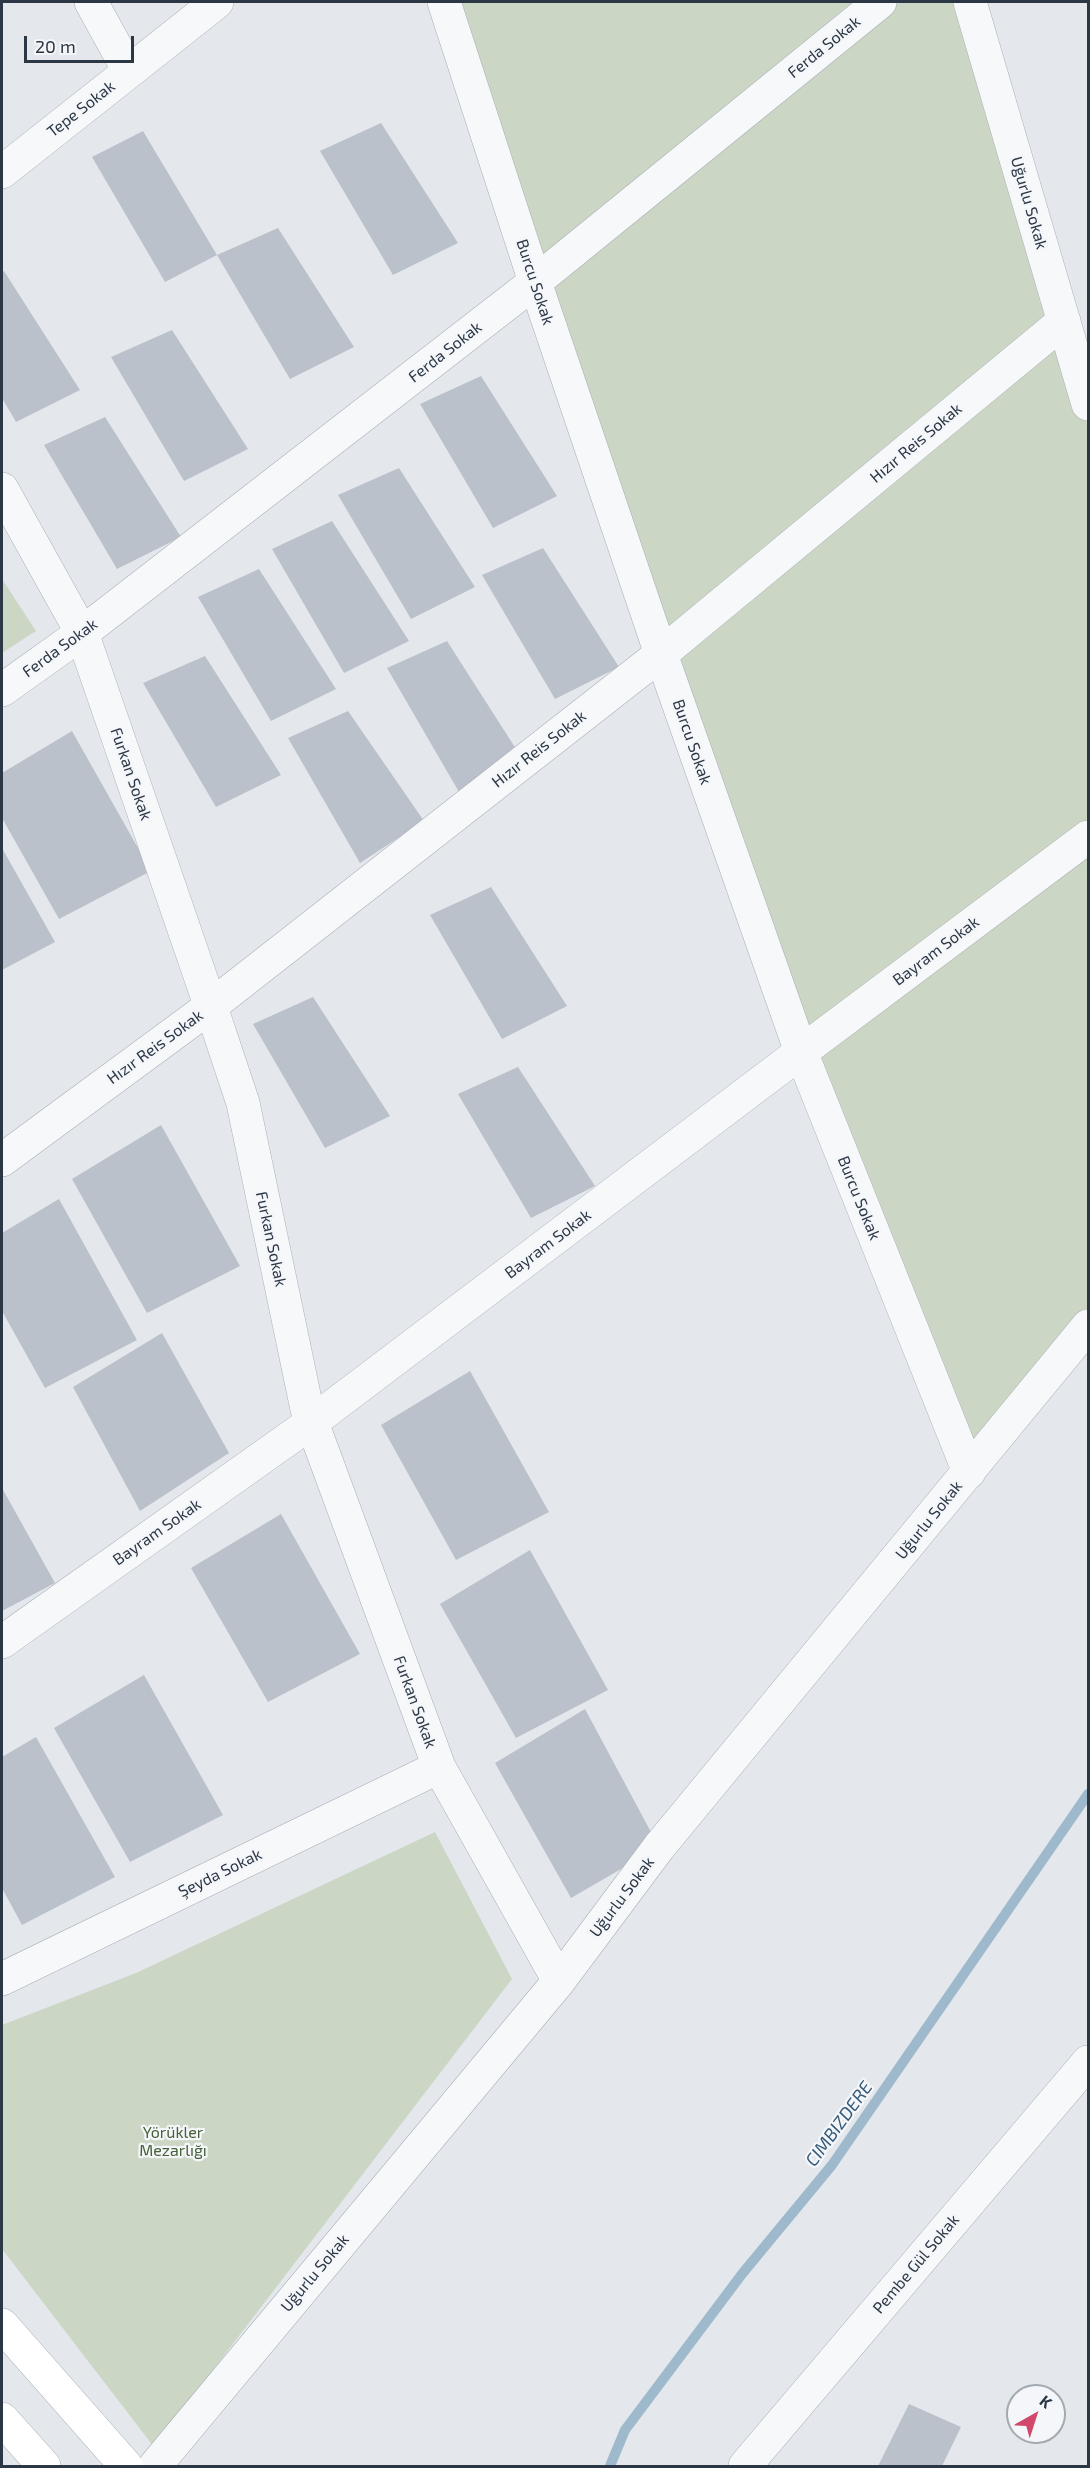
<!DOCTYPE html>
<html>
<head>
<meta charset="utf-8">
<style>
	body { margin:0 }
	#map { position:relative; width:1090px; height:2468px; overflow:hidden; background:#e4e8ec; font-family:"Exo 2",sans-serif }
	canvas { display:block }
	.frame { position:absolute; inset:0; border:3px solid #2b3745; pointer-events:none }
	.north { position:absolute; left:1006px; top:2384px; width:60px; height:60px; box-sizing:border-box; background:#f4f6f9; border:2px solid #a4aab1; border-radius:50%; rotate:39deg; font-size:16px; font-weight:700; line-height:24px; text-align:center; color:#2b3745 }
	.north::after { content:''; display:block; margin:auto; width:21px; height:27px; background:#d1486b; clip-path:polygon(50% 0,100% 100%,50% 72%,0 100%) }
	.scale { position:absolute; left:24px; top:36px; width:110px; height:27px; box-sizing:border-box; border:3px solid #2b3745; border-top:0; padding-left:8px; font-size:18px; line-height:21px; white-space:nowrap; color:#2b3745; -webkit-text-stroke:4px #f4f6f9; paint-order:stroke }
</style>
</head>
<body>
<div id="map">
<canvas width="1090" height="2468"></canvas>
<div class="frame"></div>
<div class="north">K</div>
<div class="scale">20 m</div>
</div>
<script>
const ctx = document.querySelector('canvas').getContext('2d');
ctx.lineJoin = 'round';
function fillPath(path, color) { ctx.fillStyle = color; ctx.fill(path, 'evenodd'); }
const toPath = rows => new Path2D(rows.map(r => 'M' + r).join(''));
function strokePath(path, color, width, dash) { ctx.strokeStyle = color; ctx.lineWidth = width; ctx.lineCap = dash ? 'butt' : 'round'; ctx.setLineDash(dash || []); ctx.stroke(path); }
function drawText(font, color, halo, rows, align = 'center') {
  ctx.font = font + ' "Exo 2",sans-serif'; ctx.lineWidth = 4.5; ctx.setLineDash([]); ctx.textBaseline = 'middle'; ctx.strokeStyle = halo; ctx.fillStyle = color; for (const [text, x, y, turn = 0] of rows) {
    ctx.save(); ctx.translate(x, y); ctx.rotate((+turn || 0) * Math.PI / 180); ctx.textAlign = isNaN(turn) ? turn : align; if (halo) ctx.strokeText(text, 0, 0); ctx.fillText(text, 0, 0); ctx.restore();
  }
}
const green = toPath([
	[444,2,970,2,1088,404,1088,1326,969,1472,801,1052],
	[2,579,36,631,2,653],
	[435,1832,512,1979,154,2447,2,2249,2,2025,136,1973]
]);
const stream = toPath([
	[610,2466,625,2430,742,2274,832,2165,1088,1794]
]);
const building = toPath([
	[381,123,458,243,393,275,320,151],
	[143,131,217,255,165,282,92,157],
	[278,228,354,347,290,379,217,255],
	[4,271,80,390,16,422,2,398,2,272],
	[172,330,248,449,184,481,111,357],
	[481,376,557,496,493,528,420,404],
	[105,417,181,537,117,569,44,445],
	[399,468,475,587,411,619,338,495],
	[332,521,409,641,344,673,272,549],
	[543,548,619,667,555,699,482,575],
	[259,569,336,689,271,721,198,597],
	[447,641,518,752,459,792,387,668],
	[205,656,281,775,216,807,143,683],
	[348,711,424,821,360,863,288,738],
	[72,731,151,871,59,919,2,818,2,773],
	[2,848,55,942,2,970],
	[491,887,567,1006,502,1039,430,915],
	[313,997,390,1116,325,1148,253,1024],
	[518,1067,595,1186,531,1218,458,1094],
	[161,1125,240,1266,147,1313,72,1179],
	[59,1199,137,1340,45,1388,2,1311,2,1233],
	[162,1333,229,1453,140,1511,73,1387],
	[470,1371,549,1512,456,1560,381,1425],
	[2,1488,55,1583,2,1611],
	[281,1514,360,1654,268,1702,191,1568],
	[530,1550,608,1690,516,1738,440,1604],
	[144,1675,223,1815,130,1862,54,1728],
	[585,1709,659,1847,571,1898,495,1763],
	[36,1737,115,1877,22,1925,2,1888,2,1757],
	[909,2404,961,2427,942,2466,878,2466]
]);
const street = toPath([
	[91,2,129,71],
	[444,2,535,282,661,654,801,1052,969,1472],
	[970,2,1088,404],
	[2,172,217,2],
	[2,489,82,633,215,1019,243,1103,307,1409,439,1767,559,1981],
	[2,690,82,633,535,282,880,2],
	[2,1160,211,1006,661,654,1064,321],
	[2,1642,312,1422,801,1052,1088,837],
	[2,1979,439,1767],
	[155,2466,559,1981,659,1847,1088,1326],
	[745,2466,1088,2062]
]);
const secondary = toPath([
	[2,2325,126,2466],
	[2,2419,44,2466]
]);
const streetNames = [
	["Ferda Sokak",824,47,-39],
	["Tepe Sokak",81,109,-38],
	["Uğurlu Sokak",1029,203,74],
	["Burcu Sokak",535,282,72],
	["Ferda Sokak",445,352,-38],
	["Hızır Reis Sokak",916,443,-40],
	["Ferda Sokak",60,648,-36],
	["Burcu Sokak",692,742,71],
	["Hızır Reis Sokak",539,749,-38],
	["Furkan Sokak",131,774,71],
	["Bayram Sokak",936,951,-37],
	["Hızır Reis Sokak",155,1047,-36],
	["Burcu Sokak",859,1198,68],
	["Furkan Sokak",271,1239,78],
	["Bayram Sokak",548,1244,-37],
	["Uğurlu Sokak",929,1520,-51],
	["Bayram Sokak",157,1532,-35],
	["Furkan Sokak",415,1702,70],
	["Şeyda Sokak",220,1873,-26],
	["Uğurlu Sokak",622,1897,-53],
	["Pembe Gül Sokak",916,2264,-50],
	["Uğurlu Sokak",315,2273,-50]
];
const parkNames = [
	["Yörükler",173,2133],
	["Mezarlığı",173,2151]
];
const waterNames = [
	["CIMBIZDERE",839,2124,-54]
];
fillPath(green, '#cbd6c5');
strokePath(stream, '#9fb9cc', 10);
fillPath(building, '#bbc1ca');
strokePath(street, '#a9afb7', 34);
strokePath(secondary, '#a9afb7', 34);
strokePath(street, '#f7f8fa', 33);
strokePath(secondary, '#fff', 33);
drawText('16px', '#2b3745', '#f4f6f9', streetNames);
drawText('16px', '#446138', '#f4f6f9', parkNames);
drawText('italic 18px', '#345a7a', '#f4f6f9', waterNames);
</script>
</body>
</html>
